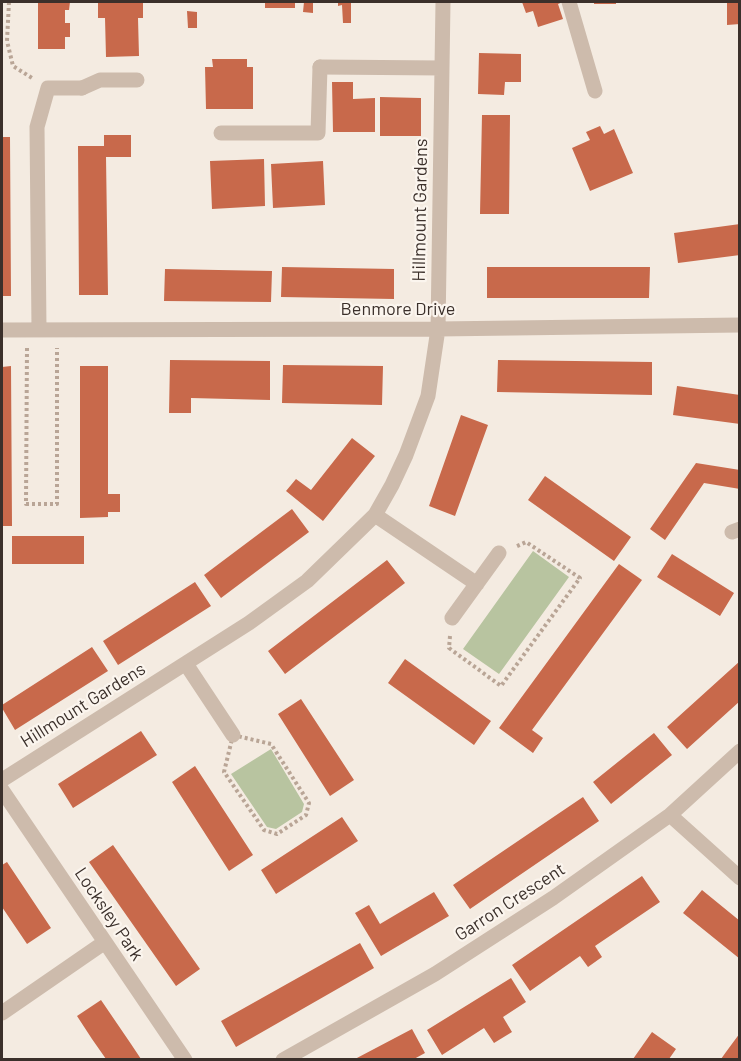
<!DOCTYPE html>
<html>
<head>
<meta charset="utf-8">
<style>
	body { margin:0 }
	#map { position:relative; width:741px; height:1061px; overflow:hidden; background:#f4ebe1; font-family:Barlow,sans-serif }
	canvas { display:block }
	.frame { position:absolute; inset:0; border:3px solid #3b302b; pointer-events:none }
</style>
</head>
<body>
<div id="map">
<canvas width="741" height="1061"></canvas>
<div class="frame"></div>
</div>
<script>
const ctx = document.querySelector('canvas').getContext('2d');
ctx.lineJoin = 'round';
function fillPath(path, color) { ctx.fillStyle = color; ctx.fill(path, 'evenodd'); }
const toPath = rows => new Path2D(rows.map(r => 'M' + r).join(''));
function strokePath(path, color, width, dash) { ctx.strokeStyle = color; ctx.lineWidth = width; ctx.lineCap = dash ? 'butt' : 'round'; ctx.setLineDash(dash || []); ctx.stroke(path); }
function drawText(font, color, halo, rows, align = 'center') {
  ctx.font = font + ' Barlow,sans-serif'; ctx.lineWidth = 4.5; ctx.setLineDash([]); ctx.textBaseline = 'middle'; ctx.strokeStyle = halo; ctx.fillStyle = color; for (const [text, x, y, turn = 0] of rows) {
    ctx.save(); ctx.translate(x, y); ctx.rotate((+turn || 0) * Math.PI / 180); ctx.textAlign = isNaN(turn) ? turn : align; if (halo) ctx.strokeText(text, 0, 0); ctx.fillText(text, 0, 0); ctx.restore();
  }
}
const green = toPath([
	[533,551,569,577,499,674,463,649],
	[271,749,304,804,302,812,276,829,267,827,231,774]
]);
const building = toPath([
	[38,2,70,2,69,10,65,10,65,23,70,23,70,37,65,37,65,49,38,49],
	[98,2,143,2,143,18,138,18,139,56,106,57,105,18,98,18],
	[265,2,295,2,295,8,265,8],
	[304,2,313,2,313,13,303,12],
	[338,2,351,2,351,23,343,23,342,5,338,6],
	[522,2,563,2,558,4,563,19,538,27,533,11,526,13],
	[594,2,616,2,616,4,594,4],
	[727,2,740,2,740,24,727,25],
	[187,11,197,12,197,28,188,28],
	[479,53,521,54,521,82,505,82,504,95,478,94],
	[212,59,247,59,247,67,253,67,253,109,206,109,205,67,213,67],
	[332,82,353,82,353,99,375,98,375,132,333,132],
	[380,97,421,98,421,136,380,136],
	[482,115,510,115,509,214,480,214],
	[600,126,604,134,614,129,633,173,590,191,572,148,590,140,586,132],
	[104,135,131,135,131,157,106,157,108,295,79,295,78,146,104,146],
	[2,137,10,137,11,296,2,296],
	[264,159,265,206,212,209,210,161],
	[323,161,325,205,273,208,271,164],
	[740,224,740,255,678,263,674,233],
	[282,267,394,269,394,299,281,297],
	[487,267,650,267,649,298,487,298],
	[165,269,272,271,271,302,164,301],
	[170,360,270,361,270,400,191,398,191,413,169,413],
	[498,360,652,362,652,395,497,392],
	[283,365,383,366,382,405,282,403],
	[11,366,12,526,2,526,2,367],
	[80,366,108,366,108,494,120,494,120,512,108,512,108,517,80,518],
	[677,386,740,395,740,424,673,415],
	[461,415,488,425,455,516,429,506],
	[352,438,375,456,323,521,286,491,296,479,311,490],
	[696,463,740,470,740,489,704,483,665,540,650,529],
	[545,476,631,537,614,561,528,500],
	[292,509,309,532,221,598,204,575],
	[12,536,84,536,84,564,12,564],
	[672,554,734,593,720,616,657,577],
	[387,560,405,583,285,674,268,651],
	[619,564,642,580,532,730,543,738,533,753,499,728],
	[195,582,211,606,118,665,103,641],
	[92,647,108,671,15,730,2,708,2,705],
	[405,659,491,721,474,745,388,683],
	[740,661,740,701,687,749,667,727],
	[301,699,354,780,330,796,278,714],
	[141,731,157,755,73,808,58,784],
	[654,733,672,755,611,804,593,782],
	[195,766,253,855,229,871,172,782],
	[583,797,599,821,470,909,453,885],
	[342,817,358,841,276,894,261,870],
	[113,845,200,969,176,986,89,862],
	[7,862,51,928,27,944,2,907,2,865],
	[642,876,660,902,595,946,602,957,588,967,580,956,530,991,512,965],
	[702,890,740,921,740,959,683,913],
	[434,892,449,916,381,956,355,913,369,905,380,924],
	[360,943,374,968,236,1047,221,1021],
	[511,978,526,1002,503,1017,512,1032,494,1043,484,1028,442,1055,427,1030],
	[101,1000,131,1044,141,1059,106,1059,92,1039,77,1016],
	[412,1029,425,1053,414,1059,355,1059],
	[652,1032,676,1049,669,1059,633,1059],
	[740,1033,740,1059,721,1059,726,1052]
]);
const path = toPath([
	[9,2,7,41,13,66,32,78],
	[27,348,26,504,57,504,57,348],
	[450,636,449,648,501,686,580,578,526,542,515,547],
	[233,735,271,744,309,803,306,815,277,834,264,830,224,772,233,735]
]);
const lane = toPath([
	[569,2,595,91],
	[82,88,100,80,137,80],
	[221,133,318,133,320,67],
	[732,532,740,529]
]);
const street = toPath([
	[320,67,442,68],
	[39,329,37,127,48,88,82,88],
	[2,330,438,329,740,325],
	[375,515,477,584],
	[452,618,499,553],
	[186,664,233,735],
	[2,780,249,623,307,581,375,515,392,485,406,455,428,396,438,329,443,2],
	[2,790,185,1060],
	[670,815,740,878],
	[2,1013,105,942],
	[283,1060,435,974,553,898,670,815,740,751]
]);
const streetNames = [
	["Hillmount Gardens",420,210,-89],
	["Benmore Drive",398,309],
	["Hillmount Gardens",83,705,-32],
	["Garron Crescent",510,902,-33],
	["Locksley Park",109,914,56]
];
fillPath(green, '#b8c4a0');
fillPath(building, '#c8694b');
strokePath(path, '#b9a596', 4, [3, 3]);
strokePath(lane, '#cdbbac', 15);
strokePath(street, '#cdbbac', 15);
drawText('18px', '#3b302b', '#fbf5ee', streetNames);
</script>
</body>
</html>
